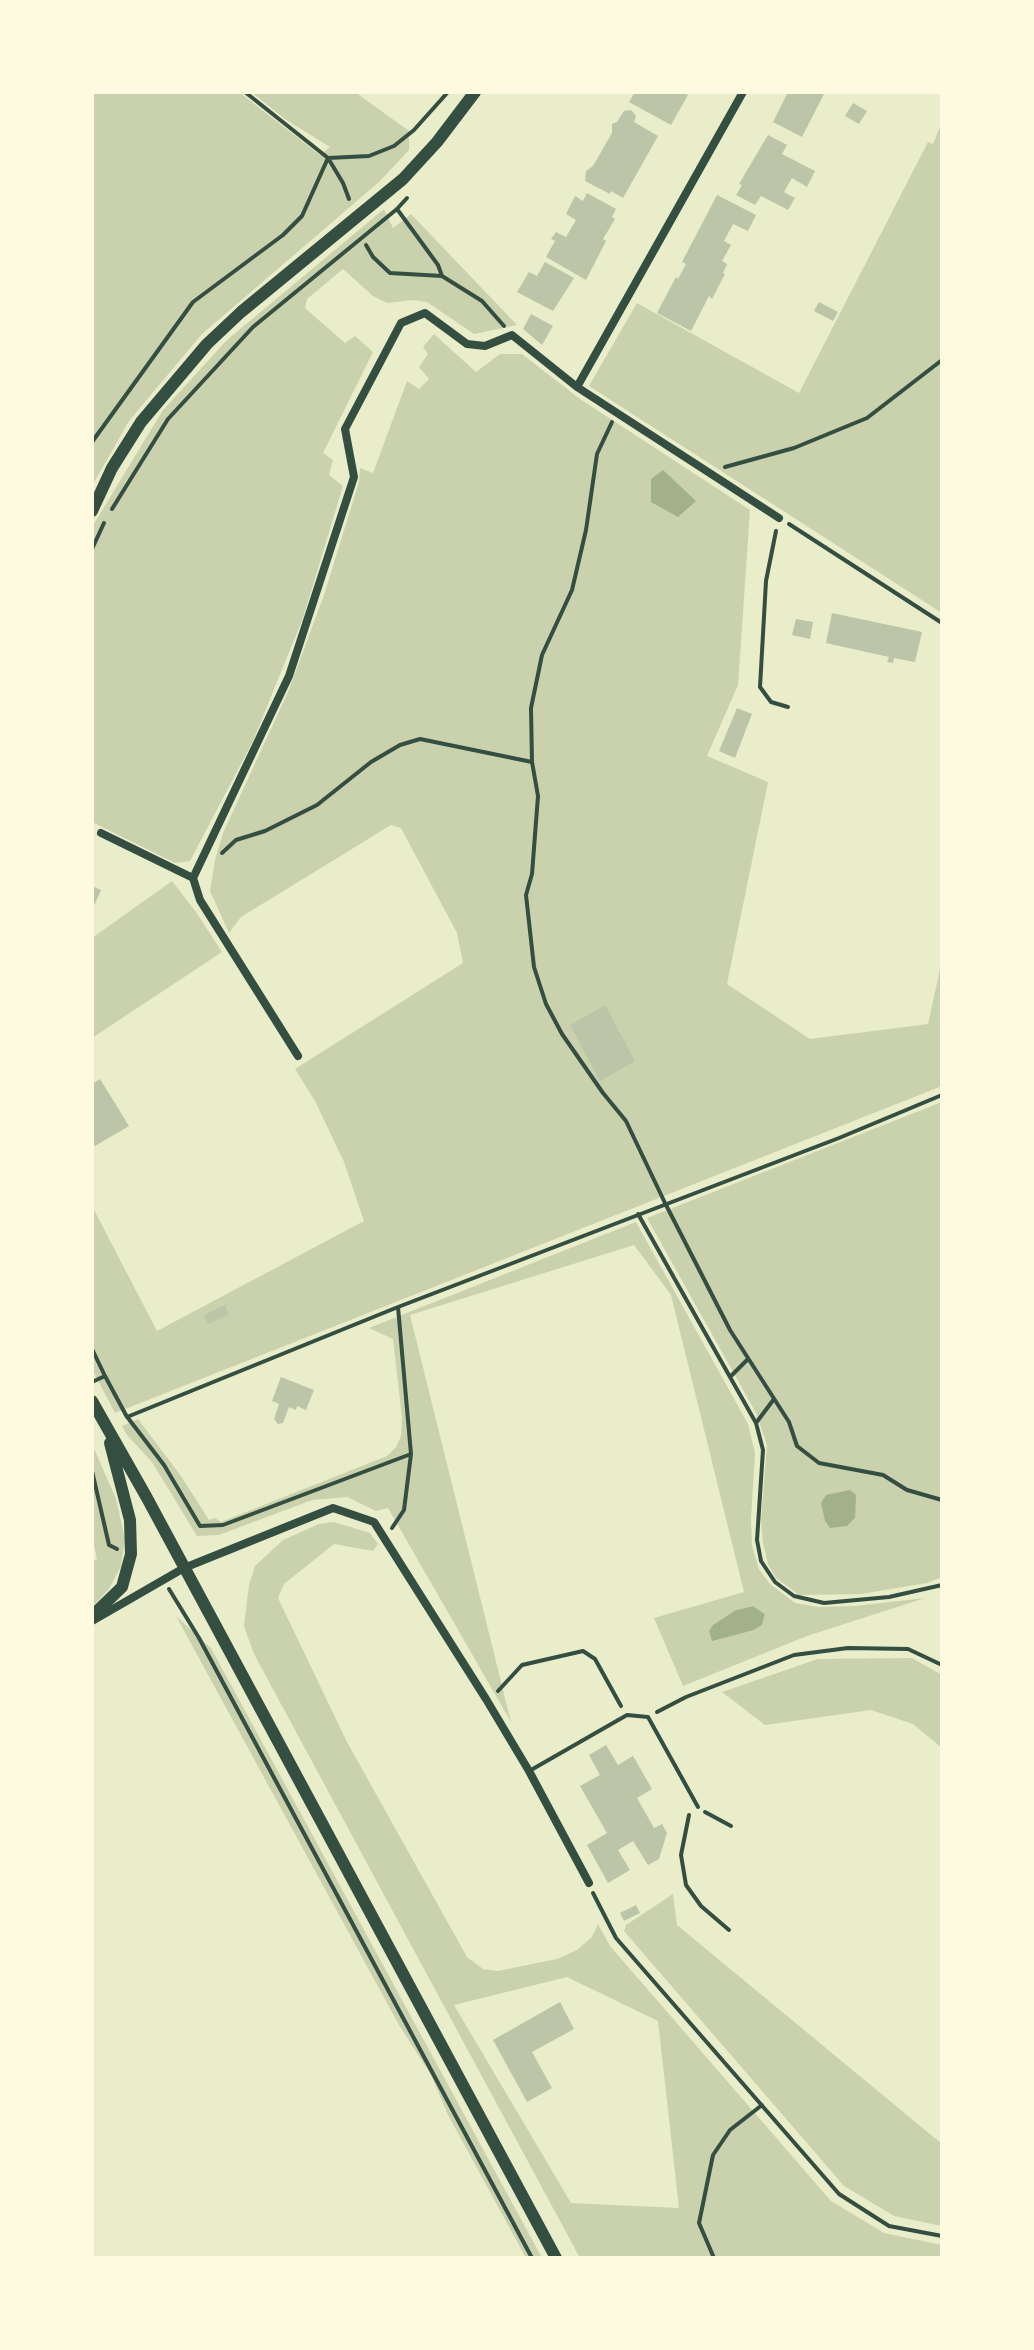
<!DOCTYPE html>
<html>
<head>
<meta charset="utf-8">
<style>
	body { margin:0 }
	#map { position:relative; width:1034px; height:2350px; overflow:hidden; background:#e9edc9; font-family:"Public Sans",sans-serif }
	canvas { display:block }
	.frame { position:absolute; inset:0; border:94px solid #fefae0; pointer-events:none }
</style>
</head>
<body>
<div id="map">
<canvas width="1034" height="2350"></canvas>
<div class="frame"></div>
</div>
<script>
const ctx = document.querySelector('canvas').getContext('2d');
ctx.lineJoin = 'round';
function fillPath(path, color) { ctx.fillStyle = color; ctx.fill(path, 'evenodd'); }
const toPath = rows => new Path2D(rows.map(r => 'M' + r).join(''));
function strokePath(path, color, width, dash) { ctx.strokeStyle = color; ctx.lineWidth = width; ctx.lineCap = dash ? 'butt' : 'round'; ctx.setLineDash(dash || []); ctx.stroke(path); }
const green = toPath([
	[92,92,239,92,320,155,330,147,285,119,251,92,355,92,409,131,409,150,379,182,202,334,129,421,92,486],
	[942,122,942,613,589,386,637,303,799,393,928,142,933,144],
	[384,209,393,228,411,214,517,325,474,334,427,302,413,300,387,303,373,296,343,269,307,299,305,308,345,343,355,336,373,352,323,453,333,460,329,475,343,486,303,618,253,741,190,861,175,863,92,822,92,527,163,410,227,340],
	[434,334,476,372,500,354,522,354,580,399,750,510,738,685,707,756,768,782,727,984,810,1039,928,1024,942,960,942,1086,115,1413,92,1369,92,1206,157,1331,364,1221,344,1162,315,1101,295,1069,463,963,457,933,401,828,391,825,241,917,229,933,210,891,215,860,223,833,288,692,324,595,359,482,360,468,373,473,407,381,419,389,429,379,419,367,428,354,423,347],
	[172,881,196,912,222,952,92,1038,92,938],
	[942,1102,942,1577,927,1583,861,1594,799,1595,776,1578,768,1564,763,1543,761,1520,767,1445,756,1413,647,1218],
	[636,1222,748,1424,755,1453,751,1519,752,1546,759,1569,770,1584,795,1603,818,1607,856,1606,925,1598,807,1636,683,1686,654,1618,744,1592,671,1295,634,1245,410,1315,511,1722,388,1508,376,1511,347,1497,312,1500,219,1535,197,1536,152,1462,127,1435,122,1426,138,1419,181,1476,209,1520,215,1518,221,1522,387,1456,396,1447,401,1436,402,1418,393,1339,369,1328],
	[753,1606,765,1614,762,1625,754,1630,736,1610],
	[92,1444,116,1499,125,1539,121,1566,109,1589,92,1607,92,1562,97,1559,92,1537],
	[334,1522,370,1533,378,1544,373,1551,334,1544,284,1584,278,1598,347,1742,467,1957,483,1969,498,1971,557,1959,577,1950,592,1937,598,1924,610,1946,831,2201,884,2233,942,2245,942,2258,580,2258,254,1654,244,1626,249,1585,255,1566,283,1540,319,1524],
	[567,1977,658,2021,679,2208,571,2203,454,2005],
	[176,1616,211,1648,542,2258,526,2258,448,2115,431,2075,399,2025],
	[912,1658,942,1675,942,1748,913,1724,871,1710,765,1725,722,1692,818,1659],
	[673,1894,677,1925,942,2144,942,2226,894,2216,844,2186,624,1931,626,1925]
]);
const water = toPath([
	[663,470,696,501,678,517,651,502,651,479],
	[850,1490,856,1495,855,1518,847,1526,830,1528,825,1521,821,1503,826,1495],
	[753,1606,765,1614,762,1625,754,1630,712,1641,709,1631,713,1625,736,1610]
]);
const building = toPath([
	[635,92,682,92,688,95,671,125,629,102],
	[788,92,820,92,824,94,802,137,773,122],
	[853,103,867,111,859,124,845,116],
	[631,110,636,116,634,122,658,136,623,198,611,191,610,194,585,181,586,171,593,166,612,133,612,124,617,122,624,111],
	[768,135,787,145,782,154,815,171,807,187,792,178,784,192,795,198,788,210,761,196,755,205,736,195,742,185,739,184],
	[587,193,616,209,612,217,615,219,603,239,606,241,586,280,546,257,555,241,551,239,556,232,566,237,576,220,566,214,575,196,583,201],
	[717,195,756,215,748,231,733,224,724,241,731,245,722,261,727,264,723,273,725,274,712,299,709,296,691,331,657,313,676,277,678,279,686,264,682,262],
	[545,262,574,278,553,311,517,292,529,272,537,276],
	[819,302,838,312,833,321,814,311],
	[531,314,553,326,542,345,523,329],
	[832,613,922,632,915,662,894,658,893,663,887,662,889,657,826,643],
	[796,619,813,622,810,639,792,635],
	[737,708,752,714,735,758,719,751],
	[92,886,101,890,95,904,92,903],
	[605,1005,635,1061,600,1081,570,1025],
	[100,1079,129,1126,95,1146,92,1142,92,1084],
	[225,1305,229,1314,208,1324,204,1315],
	[281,1377,314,1390,306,1410,297,1406,296,1410,289,1407,283,1423,278,1424,274,1419,279,1404,272,1401],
	[606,1745,618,1765,633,1756,652,1789,637,1798,654,1828,662,1824,667,1833,659,1859,648,1865,633,1841,618,1850,630,1870,608,1883,587,1845,607,1833,580,1786,600,1775,589,1755],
	[636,1905,640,1913,624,1921,620,1913],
	[560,2002,574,2029,532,2052,552,2088,527,2102,493,2040]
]);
const path = toPath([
	[245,92,328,158,343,183,349,199],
	[397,209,438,265,442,276],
	[366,245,373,257,390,273,442,276,482,301,504,326],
	[612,422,597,454,586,530,572,590,542,655,531,708,532,762,538,796,532,874,526,895,534,967,546,1004,562,1034,603,1093,626,1121,665,1203,730,1330,789,1422,797,1446,819,1463,883,1475,907,1490,942,1500],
	[92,442,193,302,283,235,302,216,328,158,369,156,394,146,414,130,448,92],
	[725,467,794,448,867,418,942,360],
	[112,509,168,419,253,327,397,209,407,198],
	[789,524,942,623],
	[776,531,766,581,760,687,771,702,788,707],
	[92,549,104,523],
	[222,853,236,840,265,831,317,805,371,762,400,745,420,739,532,762],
	[638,1214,756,1423,763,1450,757,1540,761,1561,775,1582,794,1596,824,1603,889,1597,942,1585],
	[92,1349,105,1376],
	[730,1377,748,1359],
	[92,1382,105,1376,127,1417,398,1307,839,1138,942,1095],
	[128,1418,164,1465,200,1526,223,1525,411,1454],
	[756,1423,774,1399],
	[92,1471,109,1545,117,1549],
	[392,1528,404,1510,411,1454,398,1307],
	[169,1589,199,1638,532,2258],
	[498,1691,522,1665,583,1651,595,1659,621,1706],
	[657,1712,686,1697,794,1655,848,1648,908,1649,942,1665],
	[705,1812,731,1826],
	[689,1815,681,1855,686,1885,701,1906,729,1930],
	[593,1893,616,1938,839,2194,889,2226,942,2236],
	[714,2258,699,2223,713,2155,730,2130,762,2105]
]);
const service = toPath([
	[531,1770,627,1715,648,1717,698,1807]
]);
const minor = toPath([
	[577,387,743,92],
	[101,833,193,878],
	[298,1056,200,900,193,878,289,676,354,477,345,429,401,323,425,313,467,344,485,346,512,335,577,387,779,518],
	[92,1621,184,1568,333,1508,374,1522,486,1699,529,1771,589,1883]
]);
const secondary = toPath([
	[92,511,112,468,141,422,207,344,241,312,403,179,437,142,475,92],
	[92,1401,147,1498,556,2258],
	[92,1616,122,1587,131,1554,130,1520,110,1443]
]);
fillPath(green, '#cad2ad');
fillPath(water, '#a3b18a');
fillPath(building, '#bcc5a7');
strokePath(path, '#344e41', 4);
strokePath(service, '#344e41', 4);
strokePath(minor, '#344e41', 8);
strokePath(secondary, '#344e41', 12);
</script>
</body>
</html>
